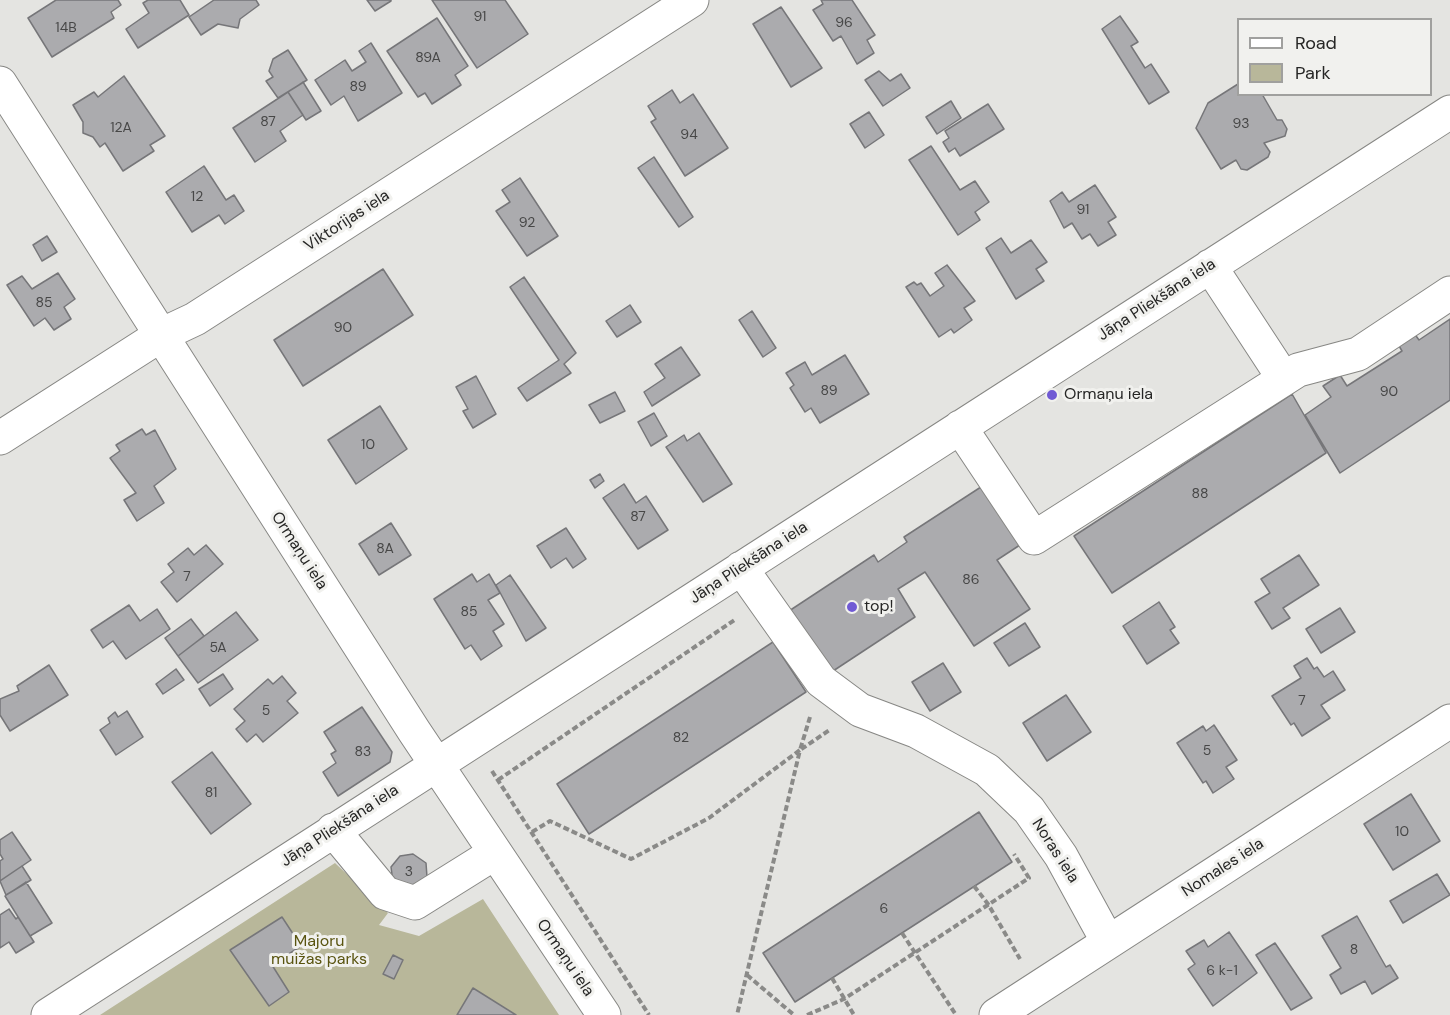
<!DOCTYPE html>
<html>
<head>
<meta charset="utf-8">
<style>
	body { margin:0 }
	#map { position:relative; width:1450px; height:1015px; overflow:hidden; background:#e4e4e1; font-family:"DM Sans",sans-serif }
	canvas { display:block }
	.legend { position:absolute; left:1237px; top:18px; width:195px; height:78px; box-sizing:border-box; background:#f1f1ee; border:2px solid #a0a09e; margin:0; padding:8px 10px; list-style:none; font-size:18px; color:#262625 }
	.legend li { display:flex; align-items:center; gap:12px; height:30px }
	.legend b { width:30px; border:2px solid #a0a09e }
</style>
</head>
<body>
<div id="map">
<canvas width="1450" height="1015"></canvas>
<ul class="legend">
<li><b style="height:8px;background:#fff"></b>Road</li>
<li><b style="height:16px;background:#b8b79a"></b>Park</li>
</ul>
</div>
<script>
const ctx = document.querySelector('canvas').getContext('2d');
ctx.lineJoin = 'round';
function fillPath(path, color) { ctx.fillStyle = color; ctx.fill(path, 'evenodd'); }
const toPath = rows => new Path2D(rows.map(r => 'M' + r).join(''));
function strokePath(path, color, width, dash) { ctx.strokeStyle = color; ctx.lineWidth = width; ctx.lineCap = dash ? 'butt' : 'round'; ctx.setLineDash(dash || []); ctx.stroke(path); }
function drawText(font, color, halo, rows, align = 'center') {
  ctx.font = font + ' "DM Sans",sans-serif'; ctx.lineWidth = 6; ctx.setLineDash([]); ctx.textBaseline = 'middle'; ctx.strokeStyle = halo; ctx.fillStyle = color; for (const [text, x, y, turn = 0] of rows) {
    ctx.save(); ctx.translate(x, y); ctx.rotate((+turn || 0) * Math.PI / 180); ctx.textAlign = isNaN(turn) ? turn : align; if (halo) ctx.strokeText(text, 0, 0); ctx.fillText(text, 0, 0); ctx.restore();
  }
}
const green = toPath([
	[335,863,388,913,379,925,419,936,483,899,559,1015,100,1015]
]);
const building = toPath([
	[56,0,118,0,121,5,111,12,114,18,52,57,28,18,56,0],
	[148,0,180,0,189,15,138,48,126,29,149,13,143,3,148,0],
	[214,0,256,0,259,5,240,19,238,28,218,24,201,35,189,17,214,0],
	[367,0,391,0,391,1,375,11,367,0],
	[432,0,505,0,528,34,477,68,432,0],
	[821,0,852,0,875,35,867,40,874,53,857,64,841,36,833,41,813,10,823,4,821,0],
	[781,7,822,68,791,87,753,24,781,7],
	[1120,16,1138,42,1131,46,1145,68,1151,64,1169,92,1149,104,1102,29,1120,16],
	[437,18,468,66,455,75,461,85,432,104,425,93,418,97,387,51,437,18],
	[371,43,402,93,358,121,344,96,331,105,315,80,345,60,352,71,366,62,359,51,371,43],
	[288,50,307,80,278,98,266,81,273,77,269,71,273,59,288,50],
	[879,71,890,81,901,74,910,88,883,106,865,80,879,71],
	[124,76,165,136,150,145,154,151,123,171,105,143,100,147,93,137,83,133,83,122,73,105,94,92,98,97,124,76],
	[303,82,321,111,306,120,288,92,303,82],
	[1238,84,1238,94,1262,94,1277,120,1282,120,1287,129,1285,136,1264,143,1270,152,1268,157,1247,170,1241,169,1236,160,1221,169,1196,128,1208,103,1238,84],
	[672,90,680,103,693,94,728,148,685,176,651,122,656,119,648,106,672,90],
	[288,92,303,115,280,131,286,141,255,162,233,128,288,92],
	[951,101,961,118,937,134,926,117,951,101],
	[988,104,1004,129,960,156,955,148,949,152,943,142,949,138,945,131,988,104],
	[869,112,884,135,865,148,850,124,869,112],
	[931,146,960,190,975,181,989,202,975,212,980,220,958,235,909,160,931,146],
	[654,157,693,217,679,227,638,168,654,157],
	[204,166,226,200,234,195,244,211,225,224,219,215,192,232,166,192,204,166],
	[520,178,558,236,527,256,496,211,510,202,502,190,520,178],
	[1095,185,1116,217,1108,222,1116,235,1098,246,1090,234,1082,239,1072,223,1064,228,1050,201,1062,192,1069,202,1095,185],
	[47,236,57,252,42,261,33,245,47,236],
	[1001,238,1011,253,1031,240,1047,262,1036,269,1044,281,1016,299,986,248,1001,238],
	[947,265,975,301,964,308,972,320,954,333,951,329,939,337,906,287,914,282,917,285,921,283,930,296,944,286,935,273,947,265],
	[383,269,413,315,303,386,274,340,383,269],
	[58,273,75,299,64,307,71,319,54,330,45,318,34,326,7,285,22,276,32,289,58,273],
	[524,277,576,353,564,364,571,373,527,401,518,388,559,360,510,287,524,277],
	[630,305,641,322,617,337,606,321,630,305],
	[752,311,776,348,763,357,739,320,752,311],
	[1450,319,1450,400,1340,473,1305,415,1331,397,1323,386,1340,375,1347,386,1402,351,1395,339,1411,329,1419,340,1450,319],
	[681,347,700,375,652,406,644,392,665,378,655,364,681,347],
	[845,355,869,394,820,423,811,408,805,412,790,388,794,385,786,373,805,362,812,375,845,355],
	[476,376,496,414,473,428,463,411,468,409,456,387,476,376],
	[615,392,625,411,600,423,589,405,615,392],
	[1292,394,1326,453,1112,593,1074,536,1292,394],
	[380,406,407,449,356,484,328,440,380,406],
	[654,413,667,436,651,446,638,422,654,413],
	[142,429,146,435,155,430,176,469,154,486,164,503,137,521,124,500,136,493,110,458,120,451,116,445,142,429],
	[699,433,732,484,703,502,666,447,684,435,687,441,699,433],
	[600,474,604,481,595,488,590,480,600,474],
	[624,484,636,503,646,496,668,530,638,549,603,498,624,484],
	[984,485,1023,543,997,560,1030,609,974,646,925,572,898,589,915,617,830,673,789,611,874,555,878,562,907,542,904,537,984,485],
	[391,523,411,555,379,575,359,544,391,523],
	[566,528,586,559,573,568,566,558,551,568,537,546,566,528],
	[206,545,223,564,177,602,161,582,174,572,168,564,188,548,194,555,206,545],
	[1299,555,1319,585,1283,608,1290,618,1272,629,1255,602,1270,593,1261,579,1299,555],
	[472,574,477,582,489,574,500,593,488,600,504,624,493,631,502,646,481,660,471,645,465,649,434,599,472,574],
	[510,575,546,628,526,641,496,585,510,575],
	[1159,602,1175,627,1170,630,1179,643,1147,664,1123,626,1159,602],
	[129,605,140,621,157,609,170,629,126,659,113,641,103,648,91,630,129,605],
	[1340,608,1355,632,1321,653,1306,629,1340,608],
	[236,612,258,640,198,683,178,656,236,612],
	[191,619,204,636,178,656,165,638,191,619],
	[1025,623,1040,647,1009,666,994,643,1025,623],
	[773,642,806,692,589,834,557,784,773,642],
	[1307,658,1314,669,1317,667,1324,677,1333,671,1345,690,1321,705,1330,718,1302,736,1294,723,1291,725,1272,696,1301,678,1294,666,1307,658],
	[943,663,961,692,930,711,912,682,943,663],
	[49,665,68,695,10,731,0,715,0,699,19,691,17,686,49,665],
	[176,669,184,680,163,694,156,684,176,669],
	[223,674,233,689,210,706,199,689,223,674],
	[282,676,296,693,287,701,298,713,263,742,256,734,247,742,236,729,245,721,234,709,268,679,273,684,282,676],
	[1066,695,1091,732,1047,761,1023,723,1066,695],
	[362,707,392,752,390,762,338,796,323,772,336,763,331,754,336,751,324,732,362,707],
	[127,711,143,737,116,755,100,730,110,723,108,718,115,712,118,717,127,711],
	[1214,725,1237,760,1226,767,1234,779,1213,793,1206,781,1203,783,1177,743,1203,726,1206,731,1214,725],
	[212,752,251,804,211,834,172,782,212,752],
	[1411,794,1440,841,1393,870,1364,824,1411,794],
	[979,812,1012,862,795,1002,763,953,979,812],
	[12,832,31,860,0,881,0,861,3,859,0,854,0,840,12,832],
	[413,854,426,863,427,877,405,890,393,882,391,867,400,856,413,854],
	[22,866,31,880,6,895,0,881,22,866],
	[1437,874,1450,895,1403,923,1390,901,1437,874],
	[26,882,52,923,30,936,5,896,26,882],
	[9,909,16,919,18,917,34,942,16,953,9,942,0,948,0,915,9,909],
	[1357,916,1386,967,1390,965,1398,978,1372,994,1365,981,1341,994,1330,975,1341,968,1322,936,1357,916],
	[282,917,301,946,272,965,289,992,269,1006,230,950,282,917],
	[1229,932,1257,973,1213,1006,1188,969,1195,964,1186,951,1204,940,1208,947,1229,932],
	[1275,943,1312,998,1291,1010,1256,955,1275,943],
	[393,955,403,960,394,979,383,974,393,955],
	[473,988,516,1015,457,1015,473,988]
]);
const path = toPath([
	[810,717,800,750,831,729],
	[492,771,649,1015],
	[498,780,736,619],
	[532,832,550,821,631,859,709,818,800,750,737,1015],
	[974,886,988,904,1020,959],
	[902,933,956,1015],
	[747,975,794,1015],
	[832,978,854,1015],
	[807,1015,844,999,1029,878,1014,854]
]);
const minor = toPath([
	[0,83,414,731,604,1015],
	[1210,266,1284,379],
	[960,427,1034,538,1298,370,1358,354,1450,293],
	[0,438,161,335,195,319,692,0],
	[741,568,821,681,860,710,916,731,987,770,1029,810,1061,856,1108,942],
	[333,830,385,893,415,903,495,853],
	[48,1015,1450,112],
	[996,1015,1450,721]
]);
const markers = [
	[1052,395,6,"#705ad4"],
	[852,607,6,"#705ad4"]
];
const numberNames = [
	["91",480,17],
	["96",844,23],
	["14B",66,28],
	["89A",428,58],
	["89",358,87],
	["87",268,122],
	["93",1241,124],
	["12A",121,128],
	["94",689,135],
	["12",197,197],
	["91",1083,210],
	["92",527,223],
	["85",44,303],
	["90",343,328],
	["89",829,391],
	["90",1389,392],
	["10",368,445],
	["88",1200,494],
	["87",638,517],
	["8A",385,549],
	["7",187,577],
	["86",971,580],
	["85",469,612],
	["5A",218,648],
	["7",1302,701],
	["5",266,711],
	["82",681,738],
	["5",1207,751],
	["83",363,752],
	["81",211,793],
	["10",1402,832],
	["3",409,872],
	["6",884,909],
	["8",1354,950],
	["6 k-1",1222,971]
];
const streetNames = [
	["Viktorijas iela",347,221,-33],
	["Jāņa Pliekšāna iela",1157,300,-33],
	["Ormaņu iela",299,551,57],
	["Jāņa Pliekšāna iela",749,563,-33],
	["Jāņa Pliekšāna iela",340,826,-33],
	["Noras iela",1055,851,57],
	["Nomales iela",1223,868,-33],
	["Ormaņu iela",565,958,56]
];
const poiNames = [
	["Ormaņu iela",1064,395],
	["top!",864,607]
];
const parkNames = [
	["Majoru",319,942],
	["muižas parks",319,960]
];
fillPath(green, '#b8b79a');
fillPath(building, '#ababae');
strokePath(building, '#767679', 1.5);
strokePath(minor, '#878784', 35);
strokePath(path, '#8a8a88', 4, [6, 3]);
strokePath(minor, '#fff', 33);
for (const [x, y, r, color] of markers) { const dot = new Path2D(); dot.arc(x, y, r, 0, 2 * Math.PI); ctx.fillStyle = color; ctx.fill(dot); strokePath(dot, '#f1f1ee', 2); }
drawText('14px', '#474747', null, numberNames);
drawText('16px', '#262625', '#f1f1ee', streetNames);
drawText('16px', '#262625', '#f1f1ee', poiNames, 'left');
drawText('16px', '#595410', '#f1f1ee', parkNames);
</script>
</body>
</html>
